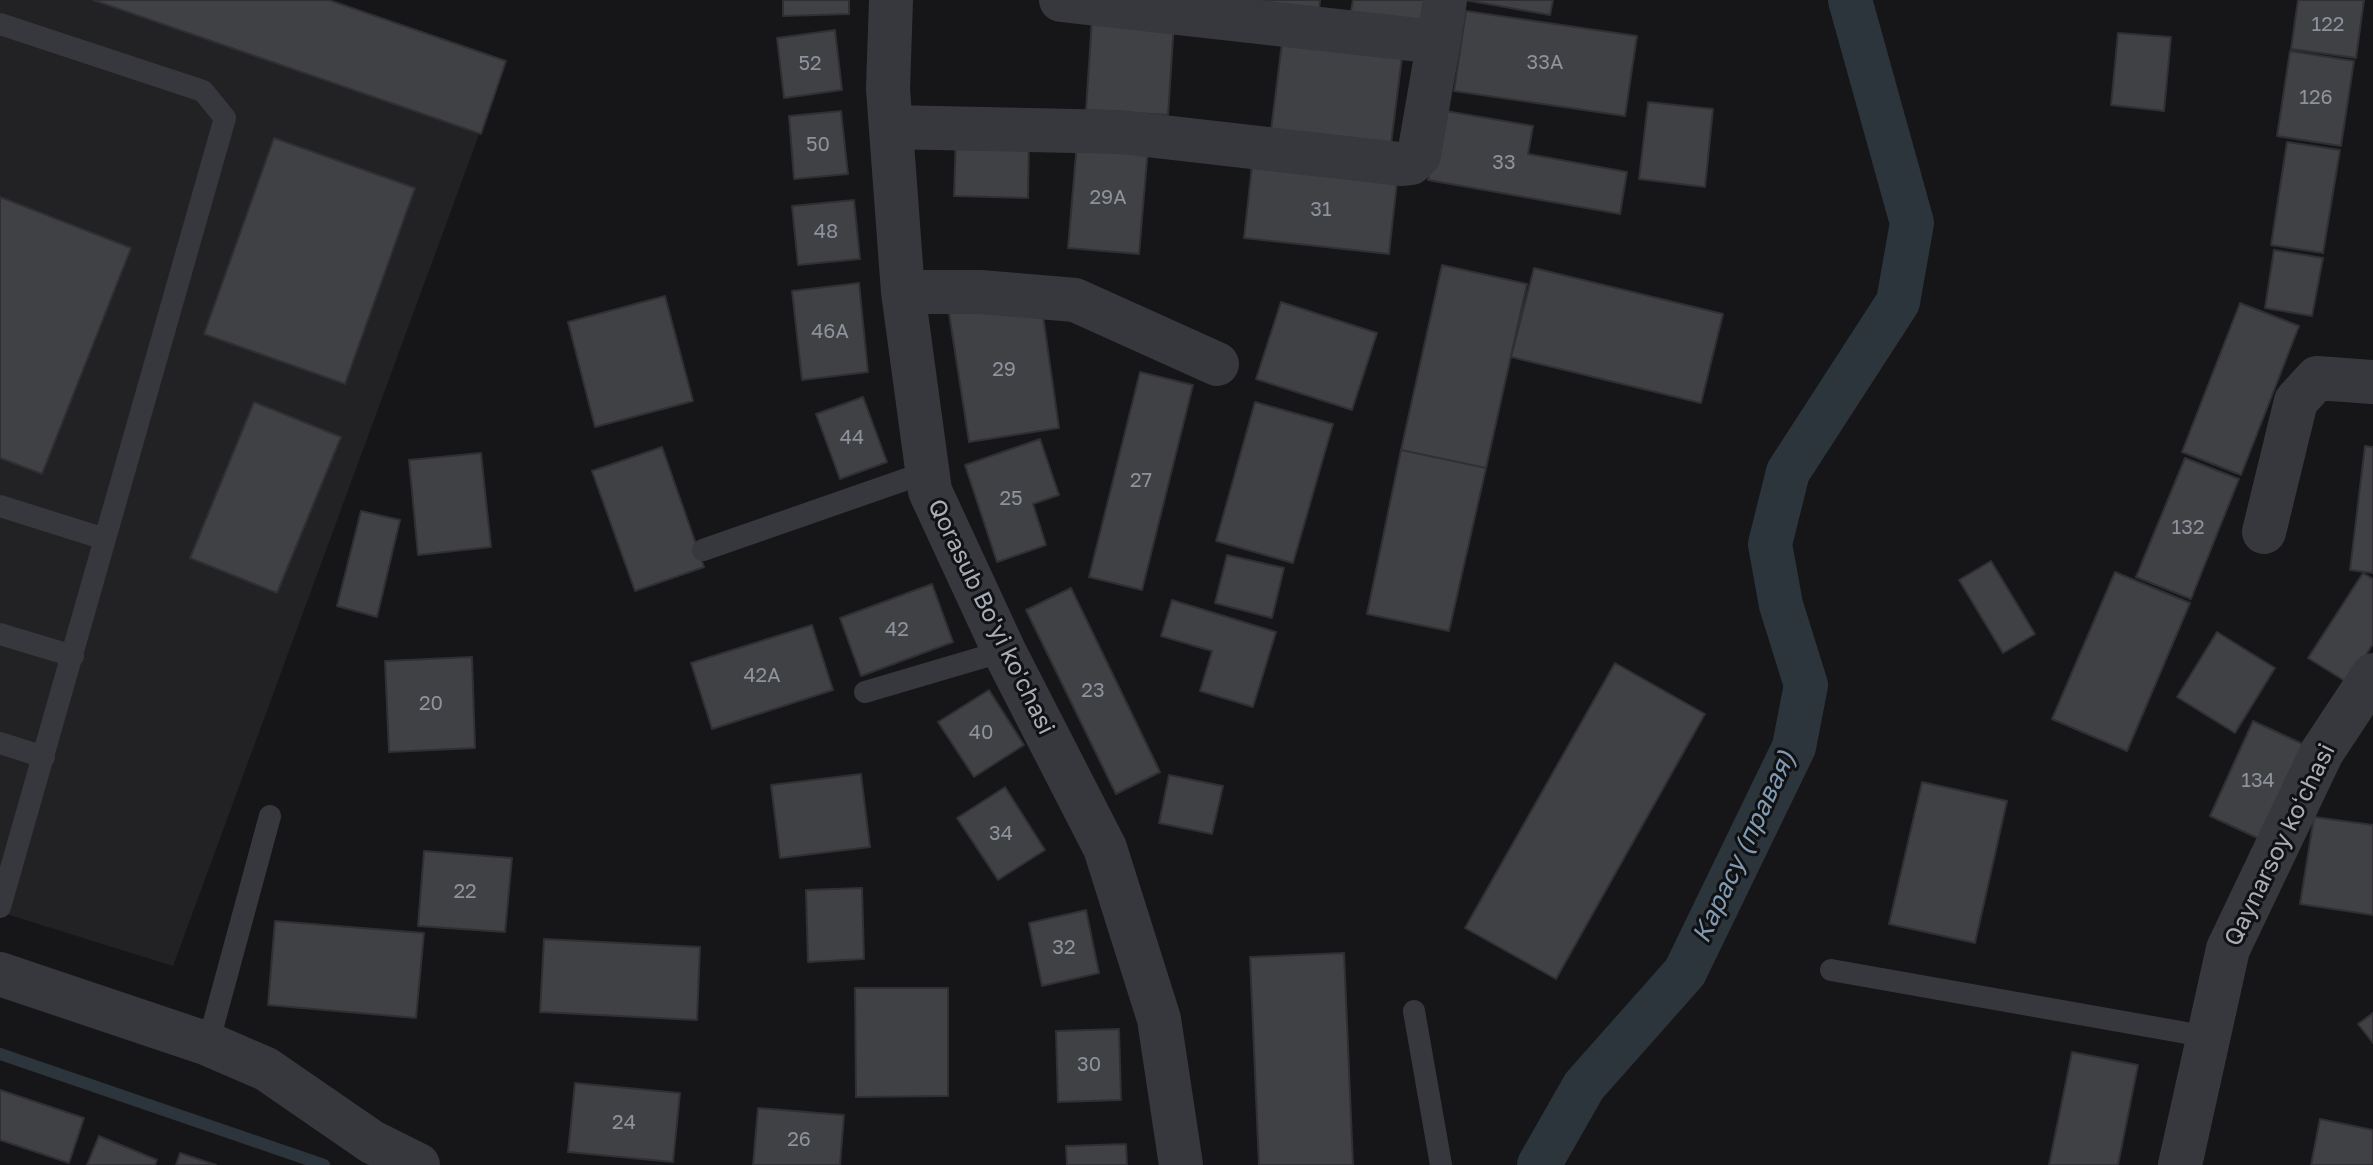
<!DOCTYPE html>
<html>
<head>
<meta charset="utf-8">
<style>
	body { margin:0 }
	canvas { display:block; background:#161618 }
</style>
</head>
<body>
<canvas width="2373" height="1165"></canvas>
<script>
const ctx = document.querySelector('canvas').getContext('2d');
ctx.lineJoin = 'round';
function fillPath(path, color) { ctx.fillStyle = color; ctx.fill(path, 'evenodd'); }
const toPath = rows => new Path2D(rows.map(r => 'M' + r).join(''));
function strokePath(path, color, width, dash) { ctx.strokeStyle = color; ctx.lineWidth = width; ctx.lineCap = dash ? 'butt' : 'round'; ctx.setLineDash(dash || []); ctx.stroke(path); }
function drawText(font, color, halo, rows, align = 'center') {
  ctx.font = font + ' "Golos Text",sans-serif'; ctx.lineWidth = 6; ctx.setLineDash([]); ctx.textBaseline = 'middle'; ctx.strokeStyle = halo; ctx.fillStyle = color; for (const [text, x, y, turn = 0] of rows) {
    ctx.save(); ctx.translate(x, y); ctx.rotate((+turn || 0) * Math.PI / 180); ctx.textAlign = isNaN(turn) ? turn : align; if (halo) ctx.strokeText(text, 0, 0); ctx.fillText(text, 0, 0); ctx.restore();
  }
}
const built = toPath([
	[0,0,329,0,506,61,173,966,0,912]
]);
const stream = toPath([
	[0,1054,324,1165]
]);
const canal = toPath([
	[1539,1165,1584,1086,1685,972,1794,747,1806,685,1781,605,1770,544,1788,472,1898,302,1912,223,1850,0]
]);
const building = toPath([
	[93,0,329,0,506,61,481,134,93,0],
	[783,0,849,0,849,14,783,16,783,0],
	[1259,0,1320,0,1319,12,1259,0],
	[1353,0,1426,0,1423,23,1350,16,1353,0],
	[1465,0,1553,0,1550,15,1465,0],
	[2298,0,2364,0,2356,58,2291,49,2298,0],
	[1466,11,1637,36,1625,116,1454,91,1466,11],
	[1092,18,1174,23,1168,115,1086,110,1092,18],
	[835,30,842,90,784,98,777,38,835,30],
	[2118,33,2171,37,2164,111,2111,105,2118,33],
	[1282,43,1402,57,1390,152,1270,138,1282,43],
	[2290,51,2354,61,2341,146,2277,136,2290,51],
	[1648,102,1713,109,1705,187,1639,179,1648,102],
	[1440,110,1533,126,1528,154,1627,172,1620,214,1428,180,1440,110],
	[841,111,848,174,794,179,789,116,841,111],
	[956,137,1029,138,1028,198,954,196,956,137],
	[274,138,415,188,345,384,204,334,274,138],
	[1077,142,1148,148,1139,254,1068,248,1077,142],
	[2287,142,2340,150,2323,253,2271,245,2287,142],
	[1252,166,1397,182,1389,254,1244,238,1252,166],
	[0,197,131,248,42,474,0,458,0,197],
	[854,200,860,259,798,265,792,206,854,200],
	[2274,250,2323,258,2312,316,2265,308,2274,250],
	[1442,265,1527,284,1486,468,1401,450,1442,265],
	[1534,268,1723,314,1701,403,1511,357,1534,268],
	[859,283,868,372,802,380,792,291,859,283],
	[665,296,693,401,595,427,568,322,665,296],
	[1281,302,1377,333,1352,410,1256,379,1281,302],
	[2240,303,2299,326,2241,475,2182,452,2240,303],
	[1042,309,1059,428,969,442,949,313,1042,309],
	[1140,372,1193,385,1142,590,1089,577,1140,372],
	[863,397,887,462,840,479,816,414,863,397],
	[254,402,341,437,277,593,190,558,254,402],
	[1255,402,1333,424,1293,563,1216,541,1255,402],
	[1040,439,1059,495,1033,504,1046,545,997,562,965,465,1040,439],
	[2365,446,2373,447,2373,573,2350,570,2365,446],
	[662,447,704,567,635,591,592,471,662,447],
	[1401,450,1486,468,1449,631,1367,614,1401,450],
	[481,453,491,547,418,555,409,460,481,453],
	[2185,458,2239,479,2191,599,2136,577,2185,458],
	[361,511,400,520,377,617,337,606,361,511],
	[1227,555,1284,568,1272,618,1215,603,1227,555],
	[1991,561,2035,634,2003,653,1959,580,1991,561],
	[2115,572,2190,603,2127,751,2052,719,2115,572],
	[2363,573,2373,579,2373,644,2348,683,2308,658,2363,573],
	[932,584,953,642,861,676,840,618,932,584],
	[1071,588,1160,772,1116,794,1026,610,1071,588],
	[1172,600,1276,632,1253,707,1200,691,1212,651,1161,636,1172,600],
	[812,625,833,690,712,729,691,663,812,625],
	[2217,632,2275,668,2235,733,2177,697,2217,632],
	[472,657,475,748,389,752,385,661,472,657],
	[1615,663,1705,714,1556,979,1465,928,1615,663],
	[989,690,1024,745,974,777,938,722,989,690],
	[2253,721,2307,746,2264,841,2210,816,2253,721],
	[861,774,870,847,780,858,771,785,861,774],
	[1169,775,1223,786,1212,834,1159,823,1169,775],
	[1922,782,2007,801,1975,943,1889,924,1922,782],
	[1005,787,1045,850,998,880,957,818,1005,787],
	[2314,817,2373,825,2373,915,2300,904,2314,817],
	[424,851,512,858,505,932,418,926,424,851],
	[862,888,864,959,808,962,806,890,862,888],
	[1086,910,1099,973,1042,986,1029,923,1086,910],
	[275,921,424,933,416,1018,268,1005,275,921],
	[544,939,700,947,697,1020,540,1012,544,939],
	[1344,953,1353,1165,1259,1165,1250,957,1344,953],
	[855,988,948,988,948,1096,856,1097,855,988],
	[2373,1013,2373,1043,2358,1024,2373,1013],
	[1119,1029,1121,1100,1058,1102,1056,1031,1119,1029],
	[2072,1052,2138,1065,2118,1165,2049,1165,2072,1052],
	[575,1083,680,1093,673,1162,568,1152,575,1083],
	[0,1090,84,1118,69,1163,0,1140,0,1090],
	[758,1108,844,1115,840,1165,753,1165,758,1108],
	[2320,1119,2373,1130,2373,1165,2311,1165,2320,1119],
	[99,1136,157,1160,155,1165,87,1165,99,1136],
	[1126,1144,1127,1165,1067,1165,1066,1146,1126,1144],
	[180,1153,216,1165,176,1165,180,1153]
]);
const lane = toPath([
	[0,24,203,91,225,118,0,907],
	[0,506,105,539],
	[703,550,927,472],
	[0,634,73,656],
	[865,692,1004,651],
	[0,743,44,757],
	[1831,970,2209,1037],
	[1414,1011,1441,1165],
	[208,1044,270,816]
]);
const street = toPath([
	[891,0,888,89,903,292,930,491,1004,651,1105,848,1159,1019,1181,1165],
	[1061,0,1419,40,1438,45,1445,0],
	[891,127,1120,132,1400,164,1411,163,1419,155,1438,45],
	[903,292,980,292,1075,300,1217,364],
	[2264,532,2296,401,2317,378,2373,382],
	[0,974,208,1044,266,1069,372,1142,418,1165],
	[2180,1165,2228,949,2322,752,2373,675]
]);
const numberNames = [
	["122",2328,25],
	["33A",1545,63],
	["52",810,64],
	["126",2316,98],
	["50",818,145],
	["33",1504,163],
	["29A",1108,198],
	["31",1321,210],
	["48",826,232],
	["46A",830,332],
	["29",1004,370],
	["44",852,438],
	["27",1141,481],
	["25",1011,499],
	["132",2188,528],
	["42",897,630],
	["42A",762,676],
	["23",1093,691],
	["20",431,704],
	["40",981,733],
	["134",2258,781],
	["34",1001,834],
	["22",465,892],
	["32",1064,948],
	["30",1089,1065],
	["24",624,1123],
	["26",799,1140]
];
const streetNames = [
	["Qorasub Bo'yi ko'chasi",991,617,64],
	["Qaynarsoy koʻchasi",2280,845,-64]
];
const waterNames = [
	["Карасу (правая)",1744,847,-65]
];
fillPath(built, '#222225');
strokePath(stream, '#2c353c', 12);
strokePath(canal, '#2c353c', 44);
fillPath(building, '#404145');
strokePath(building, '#303034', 2);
strokePath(lane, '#37383d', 22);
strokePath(street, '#37383d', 44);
drawText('20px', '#8e929b', null, numberNames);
drawText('24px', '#a8adb8', '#111113', streetNames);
drawText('italic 26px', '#7f9bb3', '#111113', waterNames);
</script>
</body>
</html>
